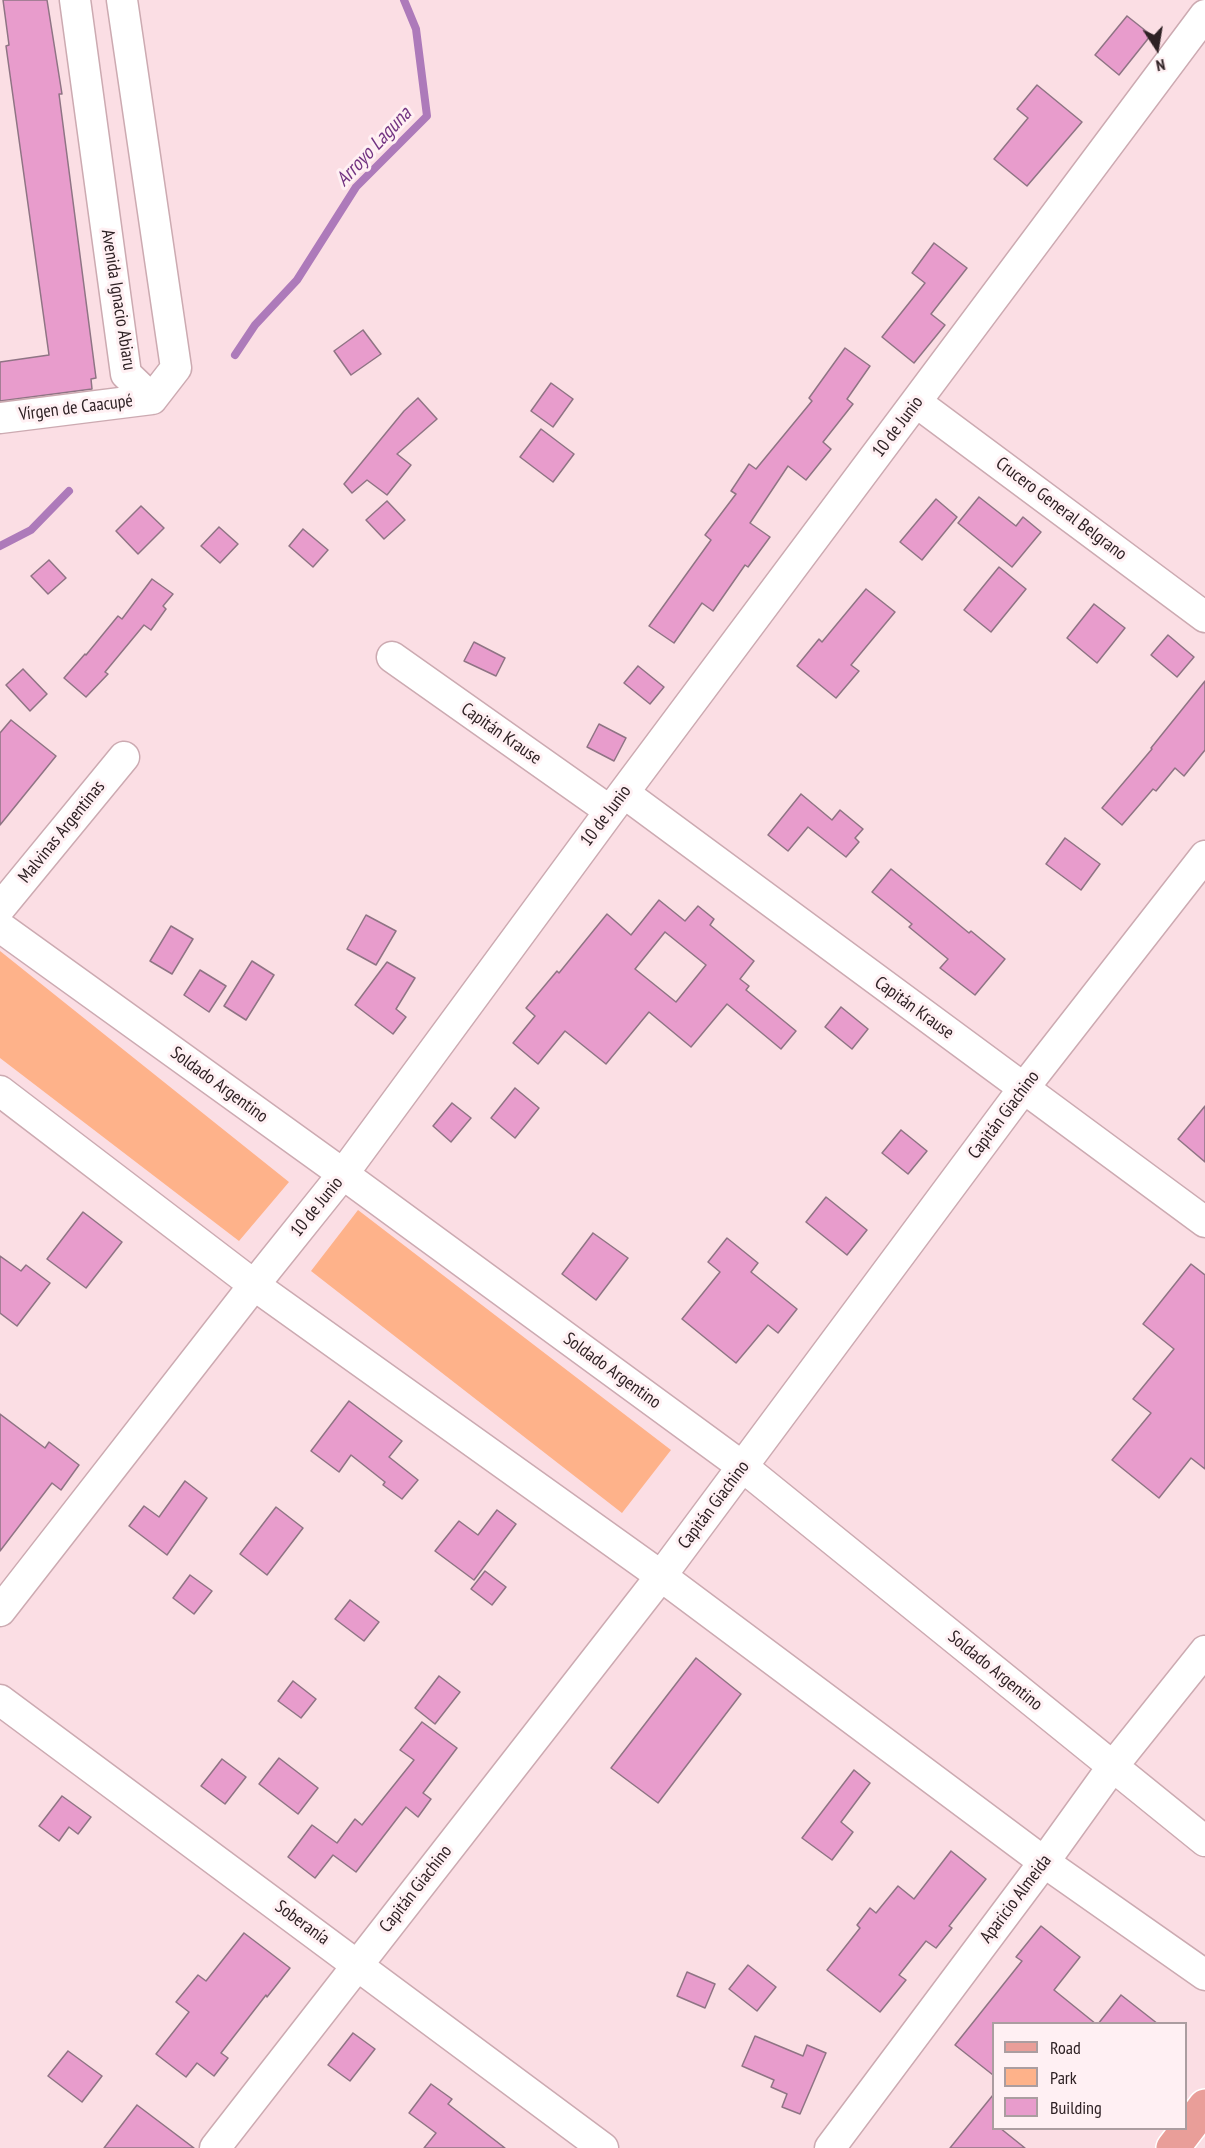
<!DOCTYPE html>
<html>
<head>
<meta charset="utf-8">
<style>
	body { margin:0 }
	#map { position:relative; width:1205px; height:2148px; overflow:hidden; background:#fbdee4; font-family:"PT Sans Narrow",sans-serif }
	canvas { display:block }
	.legend { position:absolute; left:992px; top:2022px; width:195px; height:108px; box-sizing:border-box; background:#fff0f3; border:2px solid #ab9da0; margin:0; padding:8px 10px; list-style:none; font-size:18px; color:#2e2124 }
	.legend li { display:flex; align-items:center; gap:12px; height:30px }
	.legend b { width:30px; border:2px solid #ab9da0 }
	.north { position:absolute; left:1127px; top:18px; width:60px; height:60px; -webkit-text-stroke:4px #fff0f3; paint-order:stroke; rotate:168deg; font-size:16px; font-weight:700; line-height:24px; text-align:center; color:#2e2124 }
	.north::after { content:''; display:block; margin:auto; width:21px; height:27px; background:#2e2124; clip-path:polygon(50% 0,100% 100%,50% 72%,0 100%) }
</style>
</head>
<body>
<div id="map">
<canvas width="1205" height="2148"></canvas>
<ul class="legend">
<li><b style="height:8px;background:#e99e99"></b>Road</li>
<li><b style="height:16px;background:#feb28a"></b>Park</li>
<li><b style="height:16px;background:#e89ccc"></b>Building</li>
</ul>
<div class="north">N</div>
</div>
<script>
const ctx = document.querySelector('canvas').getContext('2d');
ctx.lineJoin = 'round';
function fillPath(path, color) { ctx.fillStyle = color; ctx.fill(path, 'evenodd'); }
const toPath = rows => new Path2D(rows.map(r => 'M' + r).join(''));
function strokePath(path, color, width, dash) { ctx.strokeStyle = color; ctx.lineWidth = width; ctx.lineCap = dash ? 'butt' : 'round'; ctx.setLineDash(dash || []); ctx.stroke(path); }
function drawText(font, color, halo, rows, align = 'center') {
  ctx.font = font + ' "PT Sans Narrow",sans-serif'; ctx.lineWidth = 6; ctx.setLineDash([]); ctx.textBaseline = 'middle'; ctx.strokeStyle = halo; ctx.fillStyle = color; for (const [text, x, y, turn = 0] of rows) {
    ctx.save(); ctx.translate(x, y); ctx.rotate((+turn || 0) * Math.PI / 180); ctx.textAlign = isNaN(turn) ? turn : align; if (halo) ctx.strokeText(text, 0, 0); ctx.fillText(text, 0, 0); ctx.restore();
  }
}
const green = toPath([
	[0,951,289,1182,239,1241,0,1058],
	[358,1210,671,1450,622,1513,311,1271]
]);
const stream = toPath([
	[235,355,255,325,297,280,356,187,427,116,416,29,404,0],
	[0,546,31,530,69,491]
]);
const building = toPath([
	[3,0,47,0,62,94,59,94,96,378,91,379,92,389,0,401,0,362,49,355,6,46,9,45,3,0],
	[1127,16,1151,35,1119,75,1095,55,1127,16],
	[1037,85,1082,122,1027,186,994,159,1028,118,1017,109,1037,85],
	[934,243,967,268,931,314,945,325,914,363,882,337,925,283,912,273,934,243],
	[363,330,381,354,351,375,334,351,363,330],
	[845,348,870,366,847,399,853,404,823,442,831,449,806,480,788,466,750,523,770,537,748,567,745,565,713,611,702,603,674,643,649,626,711,540,705,535,736,494,731,491,749,464,756,469,812,401,809,398,845,348],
	[551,383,573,399,553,427,531,411,551,383],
	[418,398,437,419,397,454,411,465,387,495,367,480,352,493,344,484,404,411,418,398],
	[541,429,574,454,553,482,520,457,541,429],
	[979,497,1016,526,1023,517,1041,532,1012,567,958,523,979,497],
	[936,499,957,517,922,560,900,542,936,499],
	[387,501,405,520,384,539,366,520,387,501],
	[141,506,164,528,138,554,116,531,141,506],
	[219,527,238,544,220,563,201,546,219,527],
	[303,529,328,550,313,567,289,546,303,529],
	[49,560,66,578,48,594,31,576,49,560],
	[999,567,1026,589,991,632,964,610,999,567],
	[152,579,173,594,163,606,166,609,151,630,144,625,105,672,108,674,86,697,64,678,85,654,86,655,118,616,122,619,152,579],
	[866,589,895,612,851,665,859,671,836,698,797,666,819,639,822,642,866,589],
	[1094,604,1125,628,1097,663,1067,638,1094,604],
	[1168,635,1194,657,1177,677,1151,655,1168,635],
	[474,642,505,658,496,676,464,661,474,642],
	[638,666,664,687,650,704,624,683,638,666],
	[23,669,47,694,30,711,6,685,23,669],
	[1205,681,1205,750,1184,776,1175,768,1156,791,1153,789,1122,825,1102,808,1152,749,1151,748,1205,681],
	[11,720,56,756,0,825,0,733,11,720],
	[599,724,626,738,614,761,587,747,599,724],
	[801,794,832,820,840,810,863,829,855,838,859,842,846,857,808,827,788,851,768,835,801,794],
	[1065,838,1100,864,1081,890,1046,864,1065,838],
	[891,869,969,933,971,931,1005,959,975,995,940,968,948,959,909,927,912,924,872,892,891,869],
	[659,900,685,921,698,906,714,919,710,925,754,961,740,979,749,986,746,990,796,1031,781,1049,727,1004,691,1047,649,1012,606,1064,565,1031,538,1064,513,1043,535,1016,526,1008,557,971,559,973,607,914,631,935,659,900],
	[665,932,706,965,676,1002,635,969,665,932],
	[366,915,396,931,376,965,347,949,366,915],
	[171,926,193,939,172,974,150,961,171,926],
	[252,961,274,975,246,1020,224,1006,252,961],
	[387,962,415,978,396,1009,406,1017,393,1034,355,1005,387,962],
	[200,970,226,986,209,1012,184,995,200,970],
	[841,1007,868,1029,852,1049,825,1027,841,1007],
	[515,1088,539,1108,515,1138,491,1118,515,1088],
	[452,1103,471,1118,451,1142,433,1126,452,1103],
	[1205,1106,1205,1162,1178,1139,1205,1106],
	[901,1130,927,1151,908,1174,882,1153,901,1130],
	[826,1197,867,1230,847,1255,806,1222,826,1197],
	[83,1212,122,1242,86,1288,47,1259,83,1212],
	[593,1233,628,1258,596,1300,562,1274,593,1233],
	[727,1238,758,1263,751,1272,797,1309,778,1333,768,1325,736,1363,682,1319,720,1272,708,1262,727,1238],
	[0,1256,21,1271,26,1265,50,1283,17,1326,0,1313,0,1256],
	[1191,1264,1205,1275,1205,1469,1191,1458,1159,1498,1112,1460,1151,1413,1133,1399,1174,1349,1143,1324,1191,1264],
	[349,1401,402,1441,389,1457,418,1480,402,1499,383,1485,385,1482,351,1455,339,1472,311,1451,349,1401],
	[0,1414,45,1448,49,1442,79,1465,61,1490,52,1483,0,1551,0,1414],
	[185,1481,207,1498,167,1555,129,1526,144,1506,159,1517,185,1481],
	[276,1507,303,1528,267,1575,240,1554,276,1507],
	[497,1510,516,1524,474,1580,435,1551,459,1521,478,1535,497,1510],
	[485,1571,506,1587,492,1605,471,1589,485,1571],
	[190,1575,212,1591,194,1614,173,1598,190,1575],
	[350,1600,379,1622,364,1641,335,1619,350,1600],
	[696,1658,741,1694,658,1803,611,1768,696,1658],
	[439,1676,460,1692,435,1724,415,1708,439,1676],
	[293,1681,316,1699,301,1718,278,1701,293,1681],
	[422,1722,457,1748,423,1793,431,1799,418,1817,406,1807,356,1872,333,1855,315,1878,288,1857,312,1825,337,1843,355,1819,362,1825,414,1760,400,1750,422,1722],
	[279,1758,318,1788,298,1814,259,1784,279,1758],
	[222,1759,246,1777,225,1804,201,1786,222,1759],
	[854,1770,870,1783,841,1822,853,1832,832,1860,802,1838,854,1770],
	[62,1796,91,1817,78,1834,69,1827,59,1841,39,1826,62,1796],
	[951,1851,986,1879,949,1926,952,1928,936,1948,926,1941,899,1975,906,1980,880,2012,827,1970,860,1928,857,1925,870,1908,876,1913,898,1886,914,1899,951,1851],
	[1041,1926,1080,1957,1054,1990,1096,2024,993,2024,993,2075,955,2045,1022,1961,1016,1957,1041,1926],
	[244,1933,290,1968,267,1997,266,1995,221,2053,228,2058,214,2076,197,2063,186,2077,156,2054,189,2012,176,2002,198,1975,206,1981,244,1933],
	[748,1965,776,1987,757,2011,729,1989,748,1965],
	[687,1972,715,1984,705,2008,677,1996,687,1972],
	[1121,1995,1158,2024,1098,2024,1121,1995],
	[353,2033,375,2049,350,2081,328,2065,353,2033],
	[755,2036,803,2056,807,2045,826,2053,800,2114,782,2107,787,2094,771,2087,774,2080,742,2066,755,2036],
	[68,2051,102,2076,82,2102,48,2076,68,2051],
	[431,2084,452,2099,448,2104,505,2148,424,2148,436,2133,409,2113,431,2084],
	[993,2095,993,2128,1000,2128,1025,2148,950,2148,993,2095],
	[137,2105,194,2148,104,2148,137,2105]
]);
const minor = toPath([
	[75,0,126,374,152,399],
	[122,0,176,368,152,399],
	[916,402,1205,617],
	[0,418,152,399],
	[392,657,610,811],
	[624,793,1205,1222],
	[0,908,124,757],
	[0,927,343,1174,743,1467,1205,1841],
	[0,1091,254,1285,661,1576,1044,1862,1205,1975],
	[0,1611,254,1285,343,1174,610,811,1205,15],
	[0,1700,603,2148],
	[215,2148,661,1576,1023,1089,1205,856],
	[830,2148,1044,1862,1113,1766,1205,1651]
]);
const major = toPath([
	[1173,2148,1205,2106]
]);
const streetNames = [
	["Avenida Ignacio Abiaru",118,300,81],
	["Vírgen de Caacupé",76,408,-7],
	["10 de Junio",898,427,-53],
	["Crucero General Belgrano",1061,509,37],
	["Capitán Krause",501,734,35],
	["10 de Junio",606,816,-53],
	["Malvinas Argentinas",62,832,-51],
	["Capitán Krause",914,1008,36],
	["Soldado Argentino",219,1085,36],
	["Capitán Giachino",1004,1115,-53],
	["10 de Junio",317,1207,-51],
	["Soldado Argentino",612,1371,36],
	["Capitán Giachino",714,1505,-53],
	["Soldado Argentino",995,1671,39],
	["Capitán Giachino",416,1889,-52],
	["Aparicio Almeida",1016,1899,-53],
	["Soberanía",302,1923,36]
];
const waterNames = [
	["Arroyo Laguna",374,147,-47]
];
fillPath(green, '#feb28a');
strokePath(stream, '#ad7aba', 8);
fillPath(building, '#e89ccc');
strokePath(building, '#8f7484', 1.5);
strokePath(minor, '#ccaab1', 33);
strokePath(major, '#fff', 36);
strokePath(minor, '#fff', 30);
strokePath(major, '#e99e99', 33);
drawText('18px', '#2e2124', '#fff0f3', streetNames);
drawText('italic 20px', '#733482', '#fff0f3', waterNames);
</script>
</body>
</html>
